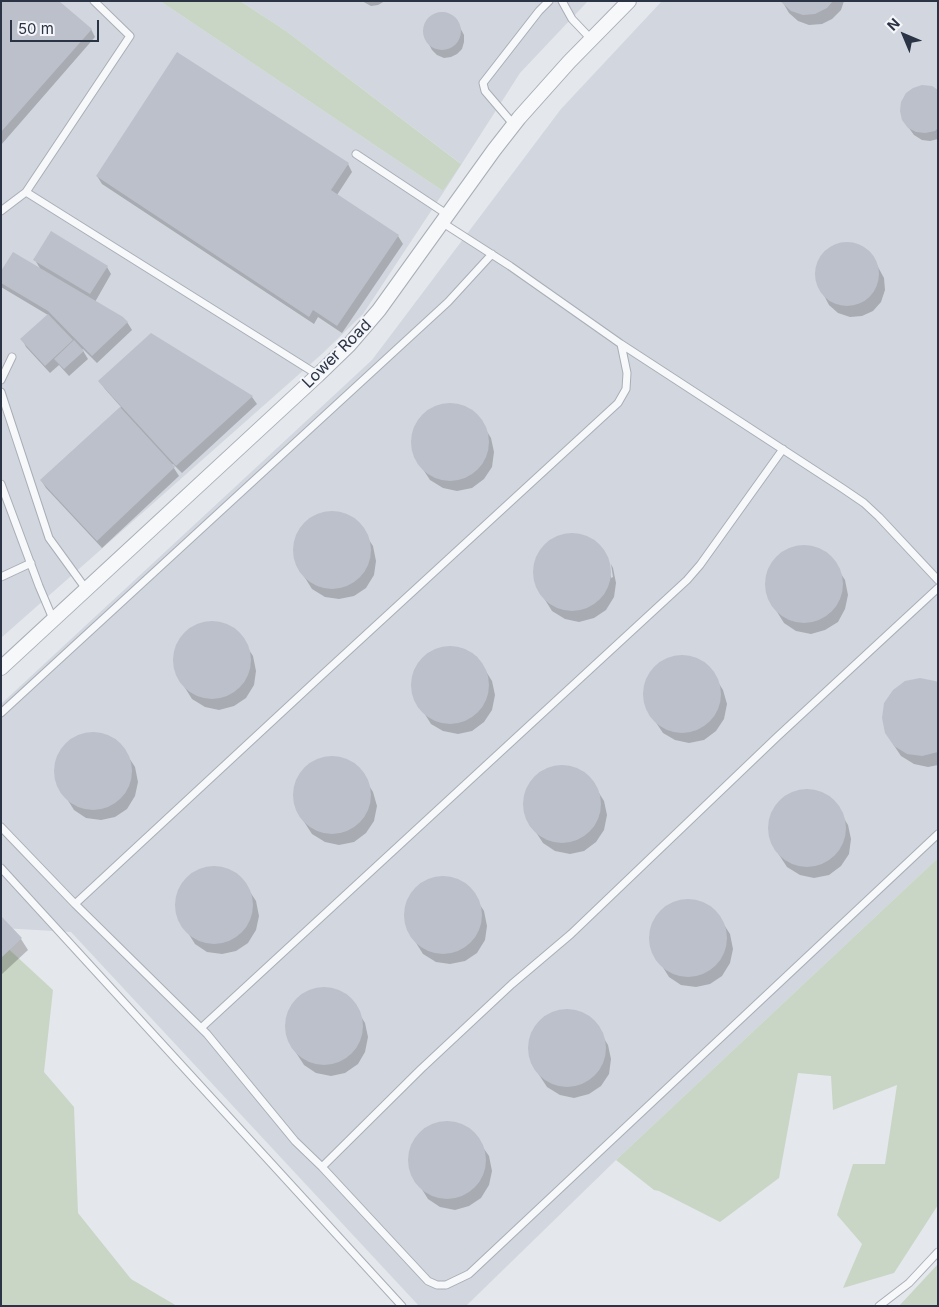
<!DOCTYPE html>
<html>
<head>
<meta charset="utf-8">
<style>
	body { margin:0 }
	#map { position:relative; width:939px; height:1307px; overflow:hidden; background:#e4e7ec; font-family:Inter,sans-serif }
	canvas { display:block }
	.frame { position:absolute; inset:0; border:2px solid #2b3445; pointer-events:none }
	.north { position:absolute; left:879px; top:10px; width:50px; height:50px; -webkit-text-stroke:4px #f4f6f9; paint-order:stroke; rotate:315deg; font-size:14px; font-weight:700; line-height:20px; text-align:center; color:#2b3445 }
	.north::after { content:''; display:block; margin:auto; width:18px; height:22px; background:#2b3445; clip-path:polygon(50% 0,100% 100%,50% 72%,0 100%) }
	.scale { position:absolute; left:10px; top:20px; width:89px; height:22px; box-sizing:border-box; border:2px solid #2b3445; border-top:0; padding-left:6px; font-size:15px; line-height:18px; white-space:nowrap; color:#2b3445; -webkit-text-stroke:4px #f4f6f9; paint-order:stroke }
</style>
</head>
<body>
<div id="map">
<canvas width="939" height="1307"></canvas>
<div class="frame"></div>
<div class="north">N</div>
<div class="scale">50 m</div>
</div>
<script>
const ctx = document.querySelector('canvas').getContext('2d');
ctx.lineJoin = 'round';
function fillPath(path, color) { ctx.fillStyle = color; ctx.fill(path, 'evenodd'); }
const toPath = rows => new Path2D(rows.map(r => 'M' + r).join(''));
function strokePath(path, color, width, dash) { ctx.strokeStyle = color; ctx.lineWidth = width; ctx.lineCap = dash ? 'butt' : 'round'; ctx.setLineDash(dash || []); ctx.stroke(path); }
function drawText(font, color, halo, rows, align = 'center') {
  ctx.font = font + ' Inter,sans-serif'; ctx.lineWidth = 4; ctx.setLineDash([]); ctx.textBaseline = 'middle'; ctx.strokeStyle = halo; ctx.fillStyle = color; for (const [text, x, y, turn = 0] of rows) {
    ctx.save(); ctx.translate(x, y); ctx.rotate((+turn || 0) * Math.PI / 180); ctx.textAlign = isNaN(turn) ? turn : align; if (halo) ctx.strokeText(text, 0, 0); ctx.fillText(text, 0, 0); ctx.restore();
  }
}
const built = toPath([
	[1,1,160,1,443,191,460,163,286,31,240,1,588,1,520,73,443,193,363,314,323,353,1,638],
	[662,1,938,1,938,858,616,1160,466,1306,419,1306,71,932,1,928,1,704,372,360,561,109]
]);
const green = toPath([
	[160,1,240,1,286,31,461,164,443,191],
	[938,858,938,1205,894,1273,843,1288,862,1244,837,1215,853,1164,885,1164,897,1085,833,1110,831,1076,798,1073,779,1178,720,1222,659,1191,654,1190,616,1160],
	[1,942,53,990,44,1072,74,1107,78,1213,131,1279,177,1306,1,1306],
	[938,1264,938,1306,899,1306]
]);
const shadow = toPath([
	[1,1,91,29,95,37,1,145],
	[362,1,385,1,378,5,371,6],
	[782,1,844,1,841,10,832,19,822,24,809,25,798,21,789,13],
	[444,13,451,16,456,20,464,35,464,42,462,49,457,54,451,57,444,58,437,55,432,50,424,35,424,28,426,22,431,17,437,14],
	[938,91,938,139,930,141,922,140,914,135,903,120],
	[348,164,352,172,337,195,398,236,403,244,342,333,318,317,314,324,102,184,97,176],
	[852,243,863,247,872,256,884,278,885,290,881,302,873,311,862,316,850,317,838,313,829,305,817,282,816,270,820,259,829,250,839,244],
	[35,260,107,267,111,274,95,302,127,322,132,330,97,363,83,349,82,349,88,359,69,376,59,365,50,373,26,347,22,339,48,315,1,287,1,273,41,270],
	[151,335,252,397,257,404,182,473,173,464,172,465,179,476,102,548,46,488,41,480,121,407,105,389,100,382],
	[449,404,464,406,476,414,491,438,494,452,492,467,484,479,472,488,457,491,443,488,430,480,415,457,412,442,415,428,423,415,435,407],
	[331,512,346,515,358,523,373,546,376,561,374,575,366,588,354,596,339,599,325,597,312,589,297,565,294,551,297,536,305,524,317,515],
	[571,534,586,537,598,545,606,557,611,578,613,577,611,564,613,568,616,583,614,597,606,610,594,618,579,622,565,619,552,611,537,587,534,573,537,558,544,546,557,538],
	[803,546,817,549,830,557,845,580,848,595,845,609,838,622,825,630,811,634,796,631,784,623,769,599,766,585,768,570,776,558,789,550],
	[211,622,226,625,238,633,253,656,256,671,254,685,246,698,234,706,219,710,205,707,192,699,177,675,174,661,177,646,185,634,197,625],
	[450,647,464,649,477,657,492,681,495,695,492,710,484,722,472,731,458,734,443,731,431,724,416,700,413,685,415,671,423,658,435,650],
	[681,656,696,658,708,666,723,690,727,704,724,719,716,731,704,740,689,743,675,740,663,733,647,709,644,694,647,680,655,668,667,659],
	[938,684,938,765,928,767,914,764,901,756,893,744],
	[93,733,107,736,120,744,135,767,138,782,135,796,127,809,115,817,101,820,86,818,74,810,59,786,55,772,58,757,66,745,78,736],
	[331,758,346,760,358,768,373,792,377,806,374,821,366,833,354,842,339,845,325,842,312,834,297,811,294,796,297,782,305,769,317,761],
	[562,767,576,769,589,777,604,801,607,815,604,830,596,842,584,851,570,854,555,851,543,843,528,820,525,805,527,791,535,778,547,770],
	[806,791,821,793,833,801,848,825,851,839,849,854,841,866,829,875,814,878,800,875,787,867,772,844,769,829,772,815,780,802,792,794],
	[214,867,228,870,241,878,256,901,259,916,256,930,248,943,236,951,222,954,207,952,195,944,180,920,177,906,179,891,187,879,199,870],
	[442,877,456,880,469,888,484,911,487,926,485,940,477,953,465,961,450,964,436,962,423,954,408,930,405,916,407,901,415,889,428,881],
	[688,900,702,903,715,911,730,934,733,949,730,963,722,976,710,984,696,987,681,985,669,977,654,953,650,939,653,924,661,912,673,904],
	[1,918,21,939,28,950,1,975],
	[323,989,337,991,350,999,365,1023,368,1037,365,1052,358,1064,345,1073,331,1076,316,1073,304,1065,289,1042,286,1027,288,1013,296,1000,309,992],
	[566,1010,581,1013,593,1021,608,1045,611,1059,609,1074,601,1086,589,1094,574,1098,560,1095,547,1087,532,1064,529,1049,532,1035,540,1022,552,1014],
	[447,1122,461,1125,473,1133,489,1156,492,1171,489,1185,481,1198,469,1206,455,1210,440,1207,428,1199,413,1175,410,1161,412,1146,420,1134,432,1126]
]);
const building = toPath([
	[1,1,59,1,92,29,1,132],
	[780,1,833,1,827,8,815,14,803,15,791,11],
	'423 31a19 19 0 1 1 38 0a19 19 0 1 1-38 0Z',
	[177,52,349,163,331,190,399,235,337,326,313,310,309,317,96,176],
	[922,85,932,86,938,90,938,128,935,131,925,133,916,132,908,128,902,120,900,111,901,102,906,93,913,88],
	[51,231,108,266,90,294,33,260],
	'815 274a32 32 0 1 1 64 0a32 32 0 1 1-64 0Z',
	[13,252,123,317,128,322,92,356,48,311,1,283,1,271],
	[48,314,73,340,45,366,20,339],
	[151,333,253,396,176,466,98,381],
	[74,340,84,351,64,369,54,359],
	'411 442a39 39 0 1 1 78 0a39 39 0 1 1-78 0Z',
	[120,407,175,467,97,541,40,480],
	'293 550a39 39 0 1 1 78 0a39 39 0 1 1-78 0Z',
	'533 572a39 39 0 1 1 78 0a39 39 0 1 1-78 0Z',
	'765 584a39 39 0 1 1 78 0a39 39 0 1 1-78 0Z',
	'173 660a39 39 0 1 1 78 0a39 39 0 1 1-78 0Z',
	'411 685a39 39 0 1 1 78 0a39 39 0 1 1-78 0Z',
	'643 694a39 39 0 1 1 78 0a39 39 0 1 1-78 0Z',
	[920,678,935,681,938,682,938,752,922,756,907,754,894,746,885,733,882,718,884,703,893,690,905,681],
	'54 771a39 39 0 1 1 78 0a39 39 0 1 1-78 0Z',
	'293 795a39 39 0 1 1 78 0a39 39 0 1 1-78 0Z',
	'523 804a39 39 0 1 1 78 0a39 39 0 1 1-78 0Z',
	'768 828a39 39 0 1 1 78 0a39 39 0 1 1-78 0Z',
	'175 905a39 39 0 1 1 78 0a39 39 0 1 1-78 0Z',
	'404 915a39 39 0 1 1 78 0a39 39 0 1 1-78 0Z',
	'649 938a39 39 0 1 1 78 0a39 39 0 1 1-78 0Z',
	[1,916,22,938,1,958],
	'285 1026a39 39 0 1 1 78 0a39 39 0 1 1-78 0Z',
	'528 1048a39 39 0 1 1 78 0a39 39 0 1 1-78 0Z',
	'408 1160a39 39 0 1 1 78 0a39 39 0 1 1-78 0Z'
]);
const service = toPath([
	[562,1,572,19,591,39],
	[514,125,485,91,483,83,539,11,549,1],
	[356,154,448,215],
	[26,192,318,375],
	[1,211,26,192,130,36,94,1],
	[443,223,510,266,621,344,842,488,864,503,879,517,938,580],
	[1,380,12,357],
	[1,392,49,538,86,589],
	[1,484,39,586,53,619],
	[1,577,31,563],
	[1,713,448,302,492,254],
	[1,827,75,904,207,1034,295,1141,322,1167,428,1281,437,1285,446,1285,469,1274,938,834],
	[1,868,402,1306],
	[75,904,322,675,618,403,626,389,627,373,621,344],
	[201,1028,687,580,700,565,783,449],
	[322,1167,421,1069,512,984,571,934,777,737,938,588],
	[879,1306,909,1283,938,1252]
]);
const minor = toPath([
	[1,668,318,375,349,345,379,310,494,150,519,118,569,62,629,1]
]);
const streetNames = [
	["Lower Road",337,354,-45]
];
fillPath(built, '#d2d6de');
fillPath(green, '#c9d6c5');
fillPath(shadow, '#0003');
fillPath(building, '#bbc0ca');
strokePath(service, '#a9aeb7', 9);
strokePath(minor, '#a9aeb7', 16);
strokePath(service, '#f7f8fa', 7);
strokePath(minor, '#f7f8fa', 14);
drawText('16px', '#2b3445', '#f4f6f9', streetNames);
</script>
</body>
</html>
